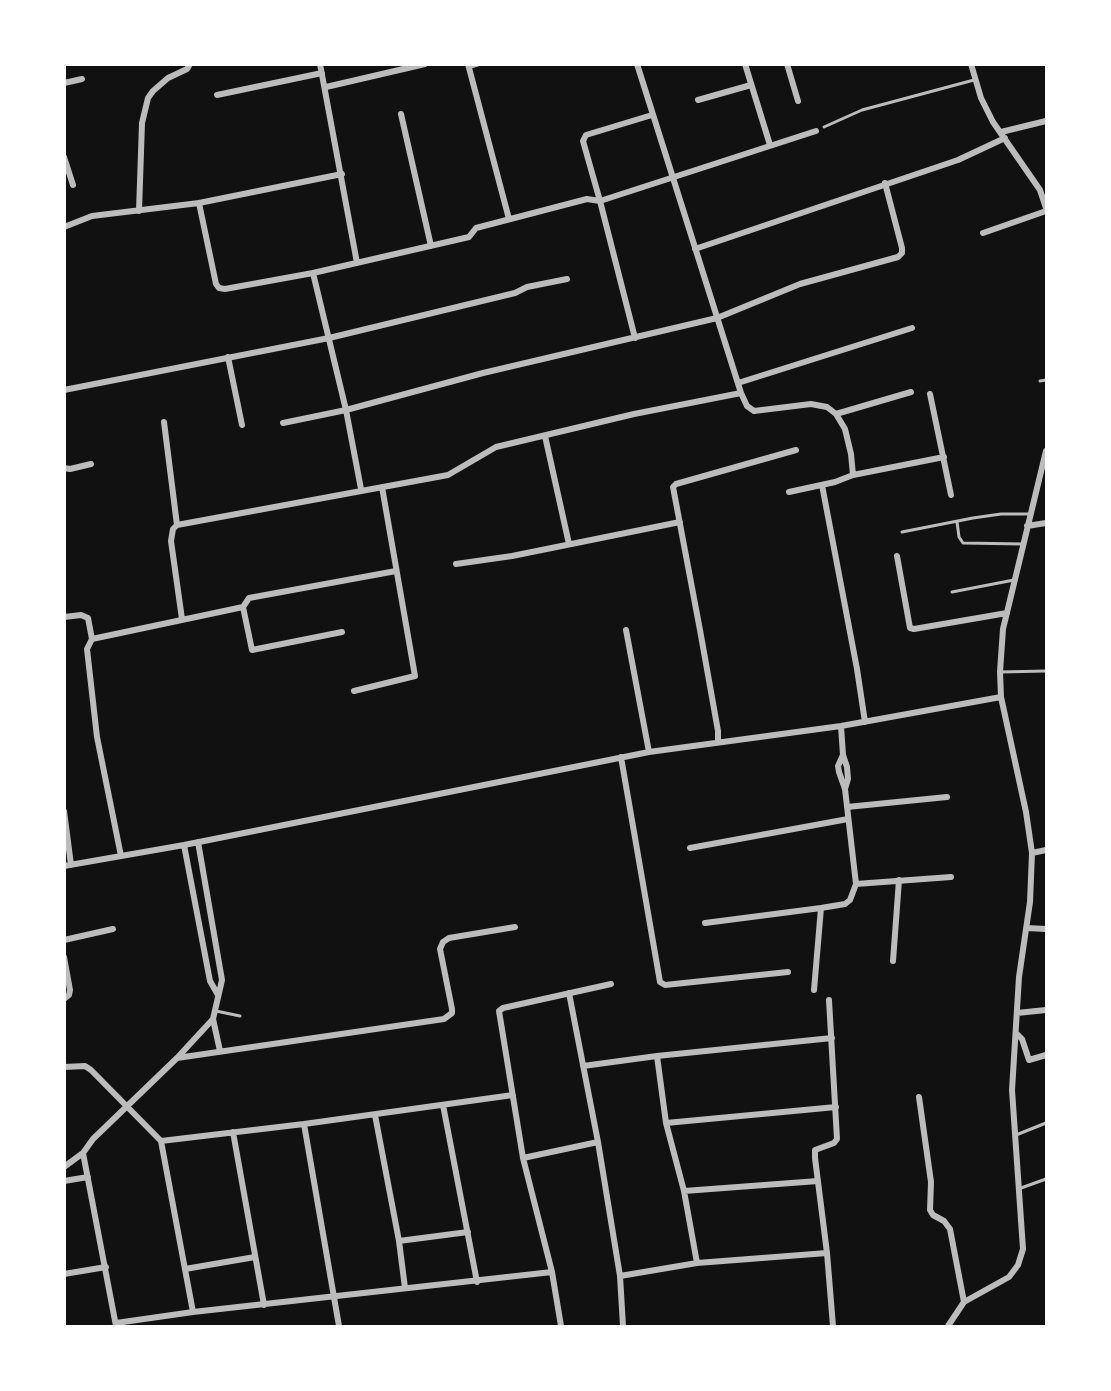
<!DOCTYPE html>
<html>
<head>
<meta charset="utf-8">
<style>
	body { margin:0 }
	#map { position:relative; width:1111px; height:1391px; overflow:hidden; background:#111; font-family:"Sofia Sans Condensed",sans-serif }
	canvas { display:block }
	.frame { position:absolute; inset:0; border:66px solid #fff; pointer-events:none }
</style>
</head>
<body>
<div id="map">
<canvas width="1111" height="1391"></canvas>
<div class="frame"></div>
</div>
<script>
const ctx = document.querySelector('canvas').getContext('2d');
ctx.lineJoin = 'round';
const toPath = rows => new Path2D(rows.map(r => 'M' + r).join(''));
function strokePath(path, color, width, dash) { ctx.strokeStyle = color; ctx.lineWidth = width; ctx.lineCap = dash ? 'butt' : 'round'; ctx.setLineDash(dash || []); ctx.stroke(path); }
const service = toPath([
	[471,67,481,64],
	[824,127,862,110,974,80],
	[1040,381,1046,380],
	[957,522,959,537,963,543,1023,544],
	[902,532,973,518,1001,514,1030,514],
	[952,592,1014,580],
	[1000,672,1046,671],
	[216,1011,240,1016],
	[1016,1135,1046,1123],
	[1021,1188,1046,1179]
]);
const minor = toPath([
	[320,64,357,263],
	[468,64,509,219],
	[637,64,741,393,747,406,754,411,811,404,827,407,836,414,845,429,851,454,853,475],
	[745,64,770,145],
	[787,64,798,101],
	[971,64,981,98,993,122,1040,190,1046,208],
	[64,83,82,79],
	[326,87,425,64],
	[217,95,322,73],
	[698,100,751,85],
	[401,114,431,246],
	[1001,132,1046,121],
	[64,157,73,185],
	[199,203,216,284,219,288,225,289,313,273,469,237,476,228,587,199,600,201,816,131],
	[139,211,142,123,148,98,153,91,168,78,187,69,190,64],
	[64,227,92,216,199,203,342,174],
	[983,233,1046,211],
	[695,249,958,160,1005,138],
	[313,273,346,410,361,489],
	[635,338,600,201,583,141,586,135,652,115],
	[228,357,242,425],
	[738,383,912,328],
	[64,390,329,338,515,293,527,287,567,279],
	[930,394,951,495],
	[836,414,911,392],
	[164,422,177,525],
	[283,423,346,410,483,373,717,318,800,284,898,257,902,253,902,248,885,183],
	[545,436,569,544],
	[64,468,70,469,91,464],
	[822,485,857,669,865,722],
	[789,492,835,482,853,475,944,457],
	[1027,526,1046,523],
	[897,556,910,628,914,629,1007,613],
	[456,564,512,556,680,522],
	[243,607,252,650,342,632],
	[64,617,81,615,88,618,92,639,87,649,97,737,121,856],
	[182,619,171,541,173,529,177,525,448,475,496,447,634,414,741,393],
	[626,630,649,752],
	[92,639,243,607,249,598,396,571],
	[354,691,415,676,382,487],
	[841,726,843,755,847,767,848,779,845,789],
	[718,741,718,731,700,630,673,487,676,484,796,450],
	[621,757,660,982,665,985,788,972],
	[847,807,947,797],
	[64,811,71,865],
	[184,845,210,981,218,995],
	[690,848,848,819],
	[1032,853,1046,850],
	[64,866,184,845,649,752,841,726,1001,697],
	[856,884,951,877],
	[705,923,821,908],
	[1027,928,1046,929],
	[64,940,113,929],
	[64,957,70,990,69,995,64,999],
	[893,961,899,880],
	[814,990,821,908,845,904,850,900,856,884,845,789,839,772,838,766,843,755],
	[569,993,598,1142,620,1276,623,1326],
	[829,1000,837,1139,834,1143,815,1150,815,1158,827,1253,833,1326],
	[1017,1013,1046,1010],
	[213,1019,220,1051],
	[1016,1033,1022,1039,1029,1060,1046,1055],
	[657,1056,666,1123,684,1191,697,1263],
	[177,1058,444,1019,452,1013,452,1009,440,949,443,942,449,938,515,927],
	[583,1066,657,1056,832,1038],
	[64,1067,85,1066,91,1070,161,1141,304,1124,513,1095],
	[919,1097,931,1182,930,1210,933,1215,944,1221,950,1229,964,1302],
	[443,1105,477,1282],
	[375,1115,399,1241,405,1288],
	[666,1123,836,1107],
	[304,1124,339,1326],
	[233,1132,264,1305],
	[161,1141,193,1312],
	[83,1153,116,1326],
	[523,1158,598,1142],
	[64,1167,83,1153,93,1139,177,1058,213,1019,222,980,198,842],
	[64,1181,88,1177],
	[684,1191,818,1181],
	[399,1241,468,1232],
	[185,1269,255,1257],
	[64,1274,106,1267],
	[620,1276,697,1263,827,1253],
	[116,1323,193,1312,552,1272],
	[561,1326,552,1272,523,1158,499,1011,503,1008,611,984],
	[948,1326,964,1302,1009,1277,1018,1265,1023,1249,1012,1090,1019,977,1030,902,1032,853,1026,812,1001,697,1000,672,1003,629,1046,451]
]);
strokePath(service, '#bcbcbc', 3);
strokePath(minor, '#bcbcbc', 6);
</script>
</body>
</html>
